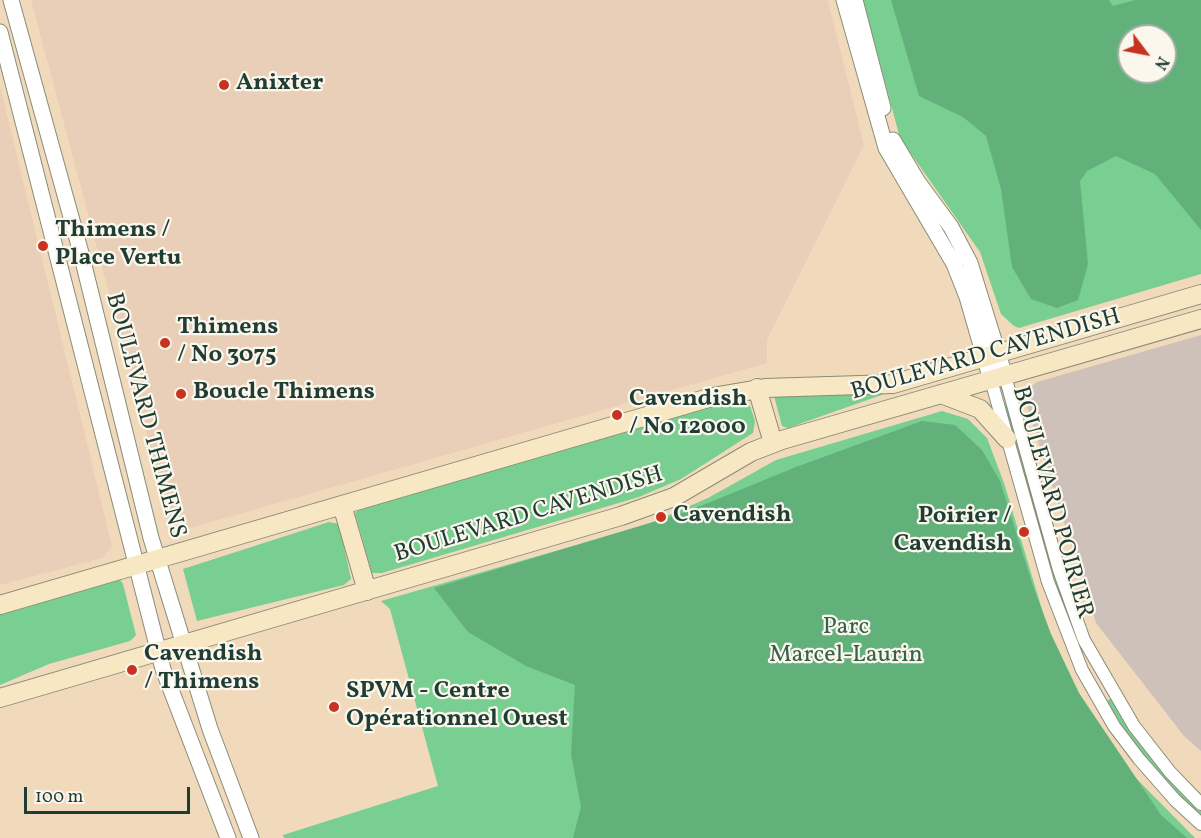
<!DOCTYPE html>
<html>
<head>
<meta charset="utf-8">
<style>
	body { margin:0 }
	#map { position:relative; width:1201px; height:838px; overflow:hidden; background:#f1dabb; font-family:Vollkorn,serif }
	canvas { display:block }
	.north { position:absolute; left:1117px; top:24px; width:60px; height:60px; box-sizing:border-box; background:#fbf7ec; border:2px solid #a3ada2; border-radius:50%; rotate:122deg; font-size:16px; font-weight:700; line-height:24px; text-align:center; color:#1f3d34 }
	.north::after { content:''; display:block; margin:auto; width:21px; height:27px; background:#c8321e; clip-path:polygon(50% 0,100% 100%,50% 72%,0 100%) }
	.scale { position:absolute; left:24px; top:787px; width:166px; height:27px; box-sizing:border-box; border:3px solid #1f3d34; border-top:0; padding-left:8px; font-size:18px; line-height:21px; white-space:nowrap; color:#1f3d34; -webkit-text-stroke:4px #fbf7ec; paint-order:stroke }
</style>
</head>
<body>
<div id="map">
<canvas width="1201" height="838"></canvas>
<div class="north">N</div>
<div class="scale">100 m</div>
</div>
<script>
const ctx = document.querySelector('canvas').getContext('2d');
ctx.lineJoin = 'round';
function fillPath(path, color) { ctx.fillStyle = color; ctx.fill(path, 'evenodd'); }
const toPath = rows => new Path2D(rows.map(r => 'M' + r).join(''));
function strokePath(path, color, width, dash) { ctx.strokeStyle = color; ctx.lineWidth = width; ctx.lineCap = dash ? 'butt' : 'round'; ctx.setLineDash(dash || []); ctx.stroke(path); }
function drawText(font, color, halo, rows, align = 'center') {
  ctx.font = font + ' Vollkorn,serif'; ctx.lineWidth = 4.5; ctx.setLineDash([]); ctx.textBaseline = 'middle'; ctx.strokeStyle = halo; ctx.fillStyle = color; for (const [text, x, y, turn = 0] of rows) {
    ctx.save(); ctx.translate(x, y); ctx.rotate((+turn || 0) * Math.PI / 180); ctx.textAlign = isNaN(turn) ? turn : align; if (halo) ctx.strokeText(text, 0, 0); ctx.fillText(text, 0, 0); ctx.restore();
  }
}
const built = toPath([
	[31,0,828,0,864,145,767,340,767,363,173,533],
	[0,86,112,546,103,558,0,585]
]);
const industrial = toPath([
	[1201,335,1201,751,1184,736,1096,623,1025,400,1026,390,1037,382]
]);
const green = toPath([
	[863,0,1201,0,1201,274,1019,328,1014,326,1001,314,980,252,900,138],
	[1129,36,1165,36,1165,72,1129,72],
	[890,392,788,428,782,426,774,396],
	[741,401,750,406,755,421,753,433,681,479,639,497,382,573,372,573,355,513,366,504,704,406],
	[1009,404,1080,639,1073,642,1002,406],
	[942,411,968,419,987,438,1004,483,1050,636,1083,701,1128,770,1195,838,284,838,283,835,438,786,390,609,381,601,646,525,708,498,776,460],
	[329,522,339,524,351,579,344,585,197,621,183,569],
	[119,578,123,584,136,635,130,641,49,664,0,685,0,613],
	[1112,698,1201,809,1201,819,1136,749,1105,702]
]);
const forest = toPath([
	[891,0,1109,0,1113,6,1135,0,1201,0,1201,230,1155,174,1116,156,1087,171,1080,181,1088,264,1078,300,1057,308,1031,299,1012,267,1001,189,986,136,963,117,919,96],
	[1129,36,1165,36,1165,72,1129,72],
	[922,421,955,425,982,450,1000,481,1033,586,1051,634,1079,693,1161,815,1187,838,573,838,581,807,571,754,575,685,526,666,468,632,434,588,686,512,796,467]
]);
const minor = toPath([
	[1005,376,1059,570,1084,640,1134,726,1170,772,1201,804],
	[991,380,1048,582,1082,670,1114,726,1139,759,1175,800,1201,824]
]);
const tertiary = toPath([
	[11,0,81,253,151,538,210,729,251,838],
	[844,0,886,148,954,264,967,297,991,380],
	[855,0,883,108],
	[0,32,163,669,228,838],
	[893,140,918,182,951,227,970,263,1005,376]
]);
const secondary = toPath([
	[757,388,773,443],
	[941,394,980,409,1007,439],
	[342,505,367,591],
	[0,605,712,397,765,388,893,384,1201,294],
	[0,698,621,516,674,497,751,452,782,440,1201,319]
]);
const markers = [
	[224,85,6,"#c8321e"],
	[43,246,6,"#c8321e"],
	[165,343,6,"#c8321e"],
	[181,394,6,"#c8321e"],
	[617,415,6,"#c8321e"],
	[661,517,6,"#c8321e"],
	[1024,532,6,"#c8321e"],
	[132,670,6,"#c8321e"],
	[334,707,6,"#c8321e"]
];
const poiNames = [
	["Anixter",236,85],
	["Thimens /",55,232],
	["Place Vertu",55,260],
	["Thimens",177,329],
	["/ No 3075",177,357],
	["Boucle Thimens",193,394],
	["Cavendish",629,401],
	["/ No 12000",629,429],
	["Cavendish",673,517],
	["Poirier /",1012,518,"right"],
	["Cavendish",1012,546,"right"],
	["Cavendish",144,656],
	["/ Thimens",144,684],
	["SPVM - Centre",346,693],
	["Opérationnel Ouest",346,721]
];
const streetNames = [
	["BOULEVARD CAVENDISH",986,356,-16],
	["BOULEVARD THIMENS",144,416,75],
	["BOULEVARD POIRIER",1051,503,74],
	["BOULEVARD CAVENDISH",529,516,-17]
];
const parkNames = [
	["Parc",846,629],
	["Marcel-Laurin",846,657]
];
fillPath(built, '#e9cfb8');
fillPath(industrial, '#cec1ba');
fillPath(green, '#79ce91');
fillPath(forest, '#62b17b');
strokePath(minor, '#888c78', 14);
strokePath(tertiary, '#888c78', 17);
strokePath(secondary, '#888c78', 20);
strokePath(minor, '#fff', 12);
strokePath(tertiary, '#fff', 15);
strokePath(secondary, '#f7e8c3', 18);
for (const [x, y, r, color] of markers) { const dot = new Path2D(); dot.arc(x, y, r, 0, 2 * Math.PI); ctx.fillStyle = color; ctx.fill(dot); strokePath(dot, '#fbf7ec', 2); }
drawText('bold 24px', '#1f3d34', '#fbf7ec', poiNames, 'left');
drawText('24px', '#1f3d34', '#fbf7ec', streetNames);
drawText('24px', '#36614b', '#fbf7ec', parkNames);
</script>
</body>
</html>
